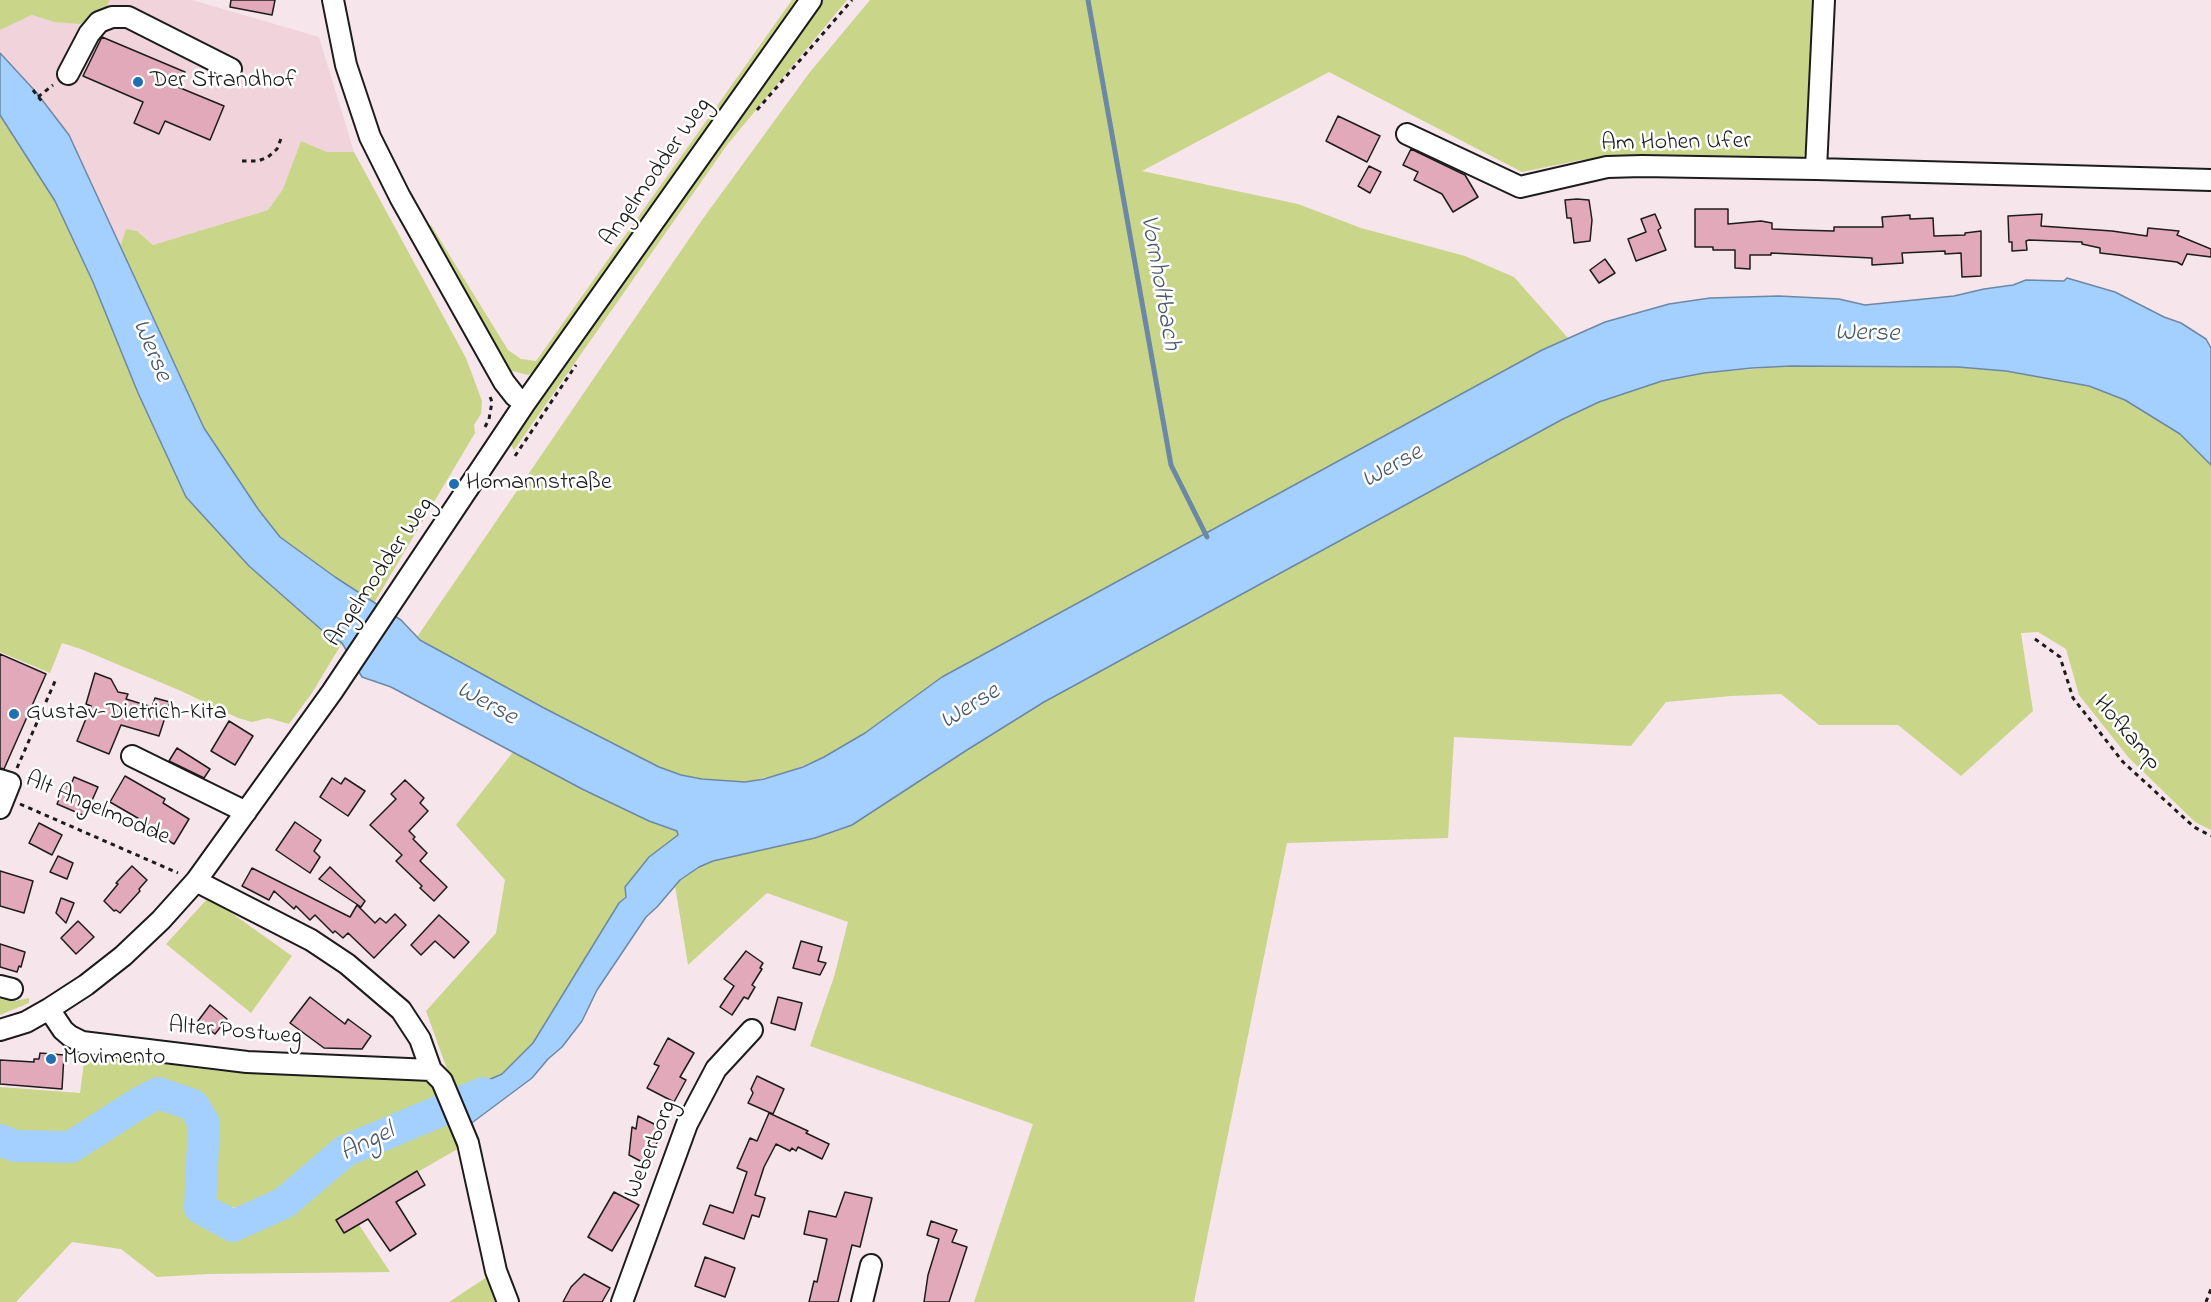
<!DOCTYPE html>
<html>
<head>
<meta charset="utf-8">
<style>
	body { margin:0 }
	canvas { display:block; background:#f6e5ea }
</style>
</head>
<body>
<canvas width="2211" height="1302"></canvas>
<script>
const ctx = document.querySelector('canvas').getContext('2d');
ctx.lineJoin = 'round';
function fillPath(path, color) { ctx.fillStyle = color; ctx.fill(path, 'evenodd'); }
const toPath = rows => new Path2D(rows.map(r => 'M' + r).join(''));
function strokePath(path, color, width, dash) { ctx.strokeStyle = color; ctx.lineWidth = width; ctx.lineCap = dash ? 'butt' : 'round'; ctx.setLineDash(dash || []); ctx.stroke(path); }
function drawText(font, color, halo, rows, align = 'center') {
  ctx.font = font + ' "Indie Flower",sans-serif'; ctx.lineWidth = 5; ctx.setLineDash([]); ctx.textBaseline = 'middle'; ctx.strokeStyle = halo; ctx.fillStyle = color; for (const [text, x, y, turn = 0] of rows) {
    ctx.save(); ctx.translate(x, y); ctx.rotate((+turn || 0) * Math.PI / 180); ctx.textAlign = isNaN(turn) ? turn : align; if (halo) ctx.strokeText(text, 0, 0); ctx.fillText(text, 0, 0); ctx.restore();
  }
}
const built = toPath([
	[110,0,192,0,319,37,354,152,327,152,301,141,283,189,268,210,153,245,137,231,126,229,120,247,69,135,36,92,0,53,0,30,3,27,32,15,54,22,106,7]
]);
const green = toPath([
	[0,0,110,0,106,7,80,24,54,22,32,15,0,30],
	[792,0,801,0,542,367,528,375,512,371,500,359,426,228,431,225,508,350,521,359,536,361],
	[818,0,847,0,727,145,514,450,511,445,536,404],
	[870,0,1816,0,1809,149,1800,160,1617,157,1581,160,1522,172,1329,72,1142,171,1298,204,1361,228,1465,256,1514,277,1568,338,1542,350,942,677,865,733,824,757,788,772,745,782,723,782,681,775,659,767,560,717,467,667,417,637,702,220,810,72],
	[0,115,55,201,93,282,138,393,186,497,249,566,324,632,342,643,312,693,289,724,268,718,252,722,238,718,181,691,81,649,62,643,50,673,0,652],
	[301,141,327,152,354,152,466,358,482,401,481,414,474,425,475,433,374,603,335,577,280,537,258,509,204,428,120,247,126,229,137,231,153,245,268,210,283,189],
	[1791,366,1958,367,2006,371,2059,380,2089,386,2125,400,2180,434,2202,455,2211,465,2211,830,2195,822,2129,758,2079,695,2066,649,2038,632,2021,633,2033,711,1961,776,1898,725,1819,725,1781,694,1731,696,1666,702,1631,746,1454,737,1448,838,1287,843,1194,1302,974,1302,1033,1124,810,1046,834,977,848,922,767,893,688,965,675,886,680,880,699,867,713,861,834,832,852,825,967,750,1053,697,1563,419,1599,402,1662,381,1704,373],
	[513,752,582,789,649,821,677,831,678,835,619,903,533,1043,502,1074,456,1094,426,1011,496,933,505,880,456,825],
	[209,897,292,956,251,1013,166,944],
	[0,996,15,1001,29,998,29,1003,0,1015],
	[85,1054,220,1071,425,1081,432,1087,439,1099,341,1139,312,1162,280,1192,246,1209,222,1206,209,1196,208,1123,195,1102,159,1090,133,1102,71,1141,13,1142,0,1137,0,1087,80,1093],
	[158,1093,193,1105,204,1123,200,1208,233,1226,284,1203,345,1151,447,1124,464,1132,468,1143,350,1211,390,1272,208,1274,157,1277,121,1249,72,1242,16,1302,0,1302,0,1140,15,1146,71,1147,136,1105],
	[496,1271,508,1302,449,1302]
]);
const water = toPath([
	[0,53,36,92,69,135,204,428,258,509,280,537,335,577,401,620,420,640,544,708,659,767,681,775,702,779,745,782,764,779,803,767,824,757,865,733,942,677,1542,350,1605,322,1669,304,1710,298,1779,296,1839,299,1865,305,1954,296,1984,289,2013,285,2026,280,2064,281,2067,278,2115,292,2164,317,2181,323,2206,339,2211,348,2211,465,2180,434,2125,400,2089,386,2006,371,1958,367,1791,366,1752,368,1704,373,1662,381,1599,402,1563,419,1044,702,967,750,852,825,815,838,713,861,699,867,680,880,657,907,646,917,597,990,582,1021,562,1047,548,1059,532,1078,469,1125,456,1094,502,1074,533,1043,619,903,626,897,625,887,649,857,678,835,677,831,649,821,582,789,391,687,362,677,342,643,324,632,249,566,186,497,138,393,93,282,55,201,0,115,0,53]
]);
const stream = toPath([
	[1088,0,1171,465,1207,537]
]);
const river = toPath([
	[0,1140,15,1146,71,1147,136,1105,158,1093,193,1105,204,1123,200,1208,233,1226,284,1203,345,1151,483,1093]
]);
const building = toPath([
	[231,0,275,0,272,15,230,7,231,0],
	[102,37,185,72,178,87,224,106,210,140,165,121,159,134,134,123,143,102,83,76,102,37],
	[1338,116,1380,136,1367,162,1326,141,1338,116],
	[1411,149,1465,175,1478,197,1453,212,1442,194,1414,180,1418,172,1403,165,1411,149],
	[1369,166,1381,172,1370,193,1358,186,1369,166],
	[1577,199,1589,200,1592,220,1590,241,1574,243,1571,218,1567,218,1565,200,1577,199],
	[1695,209,1728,209,1728,224,1761,221,1772,223,1772,229,1797,230,1834,231,1834,227,1883,227,1882,217,1910,215,1910,219,1933,218,1934,236,1965,235,1965,233,1981,231,1981,276,1962,277,1961,253,1945,254,1945,251,1902,253,1903,263,1872,265,1872,258,1771,253,1771,255,1750,255,1750,269,1735,268,1735,250,1713,250,1713,247,1695,247,1695,209],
	[1655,214,1661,228,1658,230,1666,250,1636,261,1628,239,1646,232,1641,219,1655,214],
	[2042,214,2041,226,2112,231,2147,236,2148,228,2179,231,2177,235,2211,249,2211,257,2187,254,2182,265,2177,262,2100,253,2100,248,2082,244,2082,242,2029,240,2026,241,2027,250,2012,251,2012,242,2009,242,2008,216,2042,214],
	[1605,259,1615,273,1599,283,1590,270,1605,259],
	[0,654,46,674,4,769,0,768,0,654],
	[95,673,111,679,118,692,128,694,126,699,152,707,155,698,170,702,159,736,121,725,109,754,77,741,91,706,86,704,95,673],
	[229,721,253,736,235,765,211,751,229,721],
	[177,748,210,769,204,778,169,761,177,748],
	[125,776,165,799,163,803,189,819,174,844,146,827,148,824,110,802,125,776],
	[74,777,98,787,85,816,57,804,65,785,70,787,74,777],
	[332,778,341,784,345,778,365,791,348,816,320,797,332,778],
	[405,780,424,798,420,803,428,811,409,831,415,837,413,839,427,853,420,861,447,887,434,901,420,888,422,886,396,861,402,855,370,825,396,799,391,794,405,780],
	[295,822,321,840,314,851,320,857,310,873,276,850,295,822],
	[39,823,62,835,52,855,29,843,39,823],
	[58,856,73,863,67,879,50,872,58,856],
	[132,866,147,880,139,889,140,891,120,913,116,910,114,911,104,901,118,884,116,883,132,866],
	[330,867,365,901,361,907,319,879,330,867],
	[252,868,350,917,357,905,375,923,380,918,386,923,395,914,406,925,374,958,348,933,343,938,335,931,333,933,315,915,310,920,296,906,294,909,274,891,269,900,242,886,252,868],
	[0,871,33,881,24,913,0,906,0,871],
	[61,898,74,903,66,923,56,913,61,898],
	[439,915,469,942,454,958,435,941,421,955,411,945,439,915],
	[78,921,94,937,76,954,61,938,78,921],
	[801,941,822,947,818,961,826,963,820,975,793,968,801,941],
	[0,944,25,952,21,967,19,966,17,972,0,967,0,944],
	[746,951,763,963,760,968,762,969,752,985,755,987,748,999,744,997,732,1015,720,1007,734,986,724,979,746,951],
	[310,997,345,1024,348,1019,371,1036,362,1049,324,1048,290,1023,310,997],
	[778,997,802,1003,795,1030,771,1023,778,997],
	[210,1005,227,1019,215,1034,198,1021,210,1005],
	[668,1038,694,1053,680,1077,686,1080,674,1102,647,1088,659,1066,654,1064,668,1038],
	[40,1053,64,1055,62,1089,0,1084,0,1060,34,1062,34,1059,39,1059,40,1053],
	[757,1076,784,1089,773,1114,748,1103,753,1093,751,1089,757,1076],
	[769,1113,808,1131,806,1133,829,1144,822,1159,798,1147,796,1151,792,1148,790,1151,776,1144,764,1167,755,1195,765,1198,759,1217,752,1215,744,1239,703,1224,710,1205,733,1213,747,1172,737,1168,750,1138,757,1141,769,1113],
	[638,1116,664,1129,646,1164,629,1155,632,1127,636,1129,638,1116],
	[417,1171,425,1185,396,1202,416,1234,390,1251,368,1219,344,1233,336,1220,417,1171],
	[614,1192,639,1205,612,1251,588,1237,614,1192],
	[845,1192,872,1198,860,1247,852,1245,838,1302,809,1302,814,1281,817,1282,827,1239,804,1234,809,1211,836,1217,845,1192],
	[931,1221,957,1230,952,1242,967,1247,949,1302,924,1302,928,1275,939,1239,927,1235,931,1221],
	[705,1257,735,1268,725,1297,695,1286,705,1257],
	[584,1274,610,1288,602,1302,563,1302,571,1287,584,1274]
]);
const path = toPath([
	[33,90,43,103],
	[38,97,53,85],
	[757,110,852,0],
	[242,161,258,161,268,157,277,149,282,136],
	[485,427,489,419,492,402,489,394],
	[515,456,576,365],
	[2035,639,2060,657,2073,698,2123,762,2194,827,2211,836],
	[17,768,56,679],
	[20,804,178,873],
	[2206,1302,2211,1289]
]);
const minor = toPath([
	[333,0,346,65,370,137,400,197,504,382,515,396,525,403],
	[68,74,89,34,99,22,112,17,128,17,231,69],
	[1407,134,1520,187,1607,167,1642,166,1816,169,2211,180],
	[1816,169,1824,0],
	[132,756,246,812],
	[0,780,10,783,0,808],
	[196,881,311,940,347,964,401,1010,420,1039,431,1070],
	[0,986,12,989],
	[49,1009,63,1030,70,1036,82,1042,247,1062,431,1070,442,1081,468,1143,496,1271,508,1302],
	[0,1030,26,1022,49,1009,86,985,123,956,161,920,196,881,332,692,525,403,811,0],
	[622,1302,687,1124,716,1069,752,1030],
	[862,1302,871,1265]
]);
const markers = [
	[138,82,6,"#1f6fb2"],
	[454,484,6,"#1f6fb2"],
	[14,714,6,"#1f6fb2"],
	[51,1059,6,"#1f6fb2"]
];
const poiNames = [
	["Der Strandhof",150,82],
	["Homannstraße",466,484],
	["Gustav-Dietrich-Kita",26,714],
	["Movimento",63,1059]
];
const streetNames = [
	["Am Hohen Ufer",1676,144,-1],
	["Angelmodder Weg",657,173,-55],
	["Angelmodder Weg",381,573,-56],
	["Hofkamp",2126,734,49],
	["Alt Angelmodde",97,810,23],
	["Alter Postweg",235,1033,5],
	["Weberborg",652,1150,-68]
];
const waterNames = [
	["Vornholtbach",1158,283,80],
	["Werse",1867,335,1],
	["Werse",150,351,67],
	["Werse",1393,468,-29],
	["Werse",486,705,29],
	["Werse",971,708,-32],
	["Angel",368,1144,-26]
];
fillPath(built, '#f0d3db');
fillPath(green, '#c9d689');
fillPath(water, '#a3d0fe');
strokePath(water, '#6d88a4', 1.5);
strokePath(stream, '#6d88a4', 5);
strokePath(river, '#a3d0fe', 32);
fillPath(building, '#e1a9b9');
strokePath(building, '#1c1c1c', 1.5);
strokePath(minor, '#1c1c1c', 24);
strokePath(path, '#1c1c1c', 3, [4.5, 4.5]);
strokePath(minor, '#fff', 20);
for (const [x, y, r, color] of markers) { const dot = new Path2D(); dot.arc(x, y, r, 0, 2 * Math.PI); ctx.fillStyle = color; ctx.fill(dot); strokePath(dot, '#fff', 2); }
drawText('24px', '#1c1c1c', '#fff', poiNames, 'left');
drawText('24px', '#1c1c1c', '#fff', streetNames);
drawText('italic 26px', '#4b5b6b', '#fff', waterNames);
</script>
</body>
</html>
